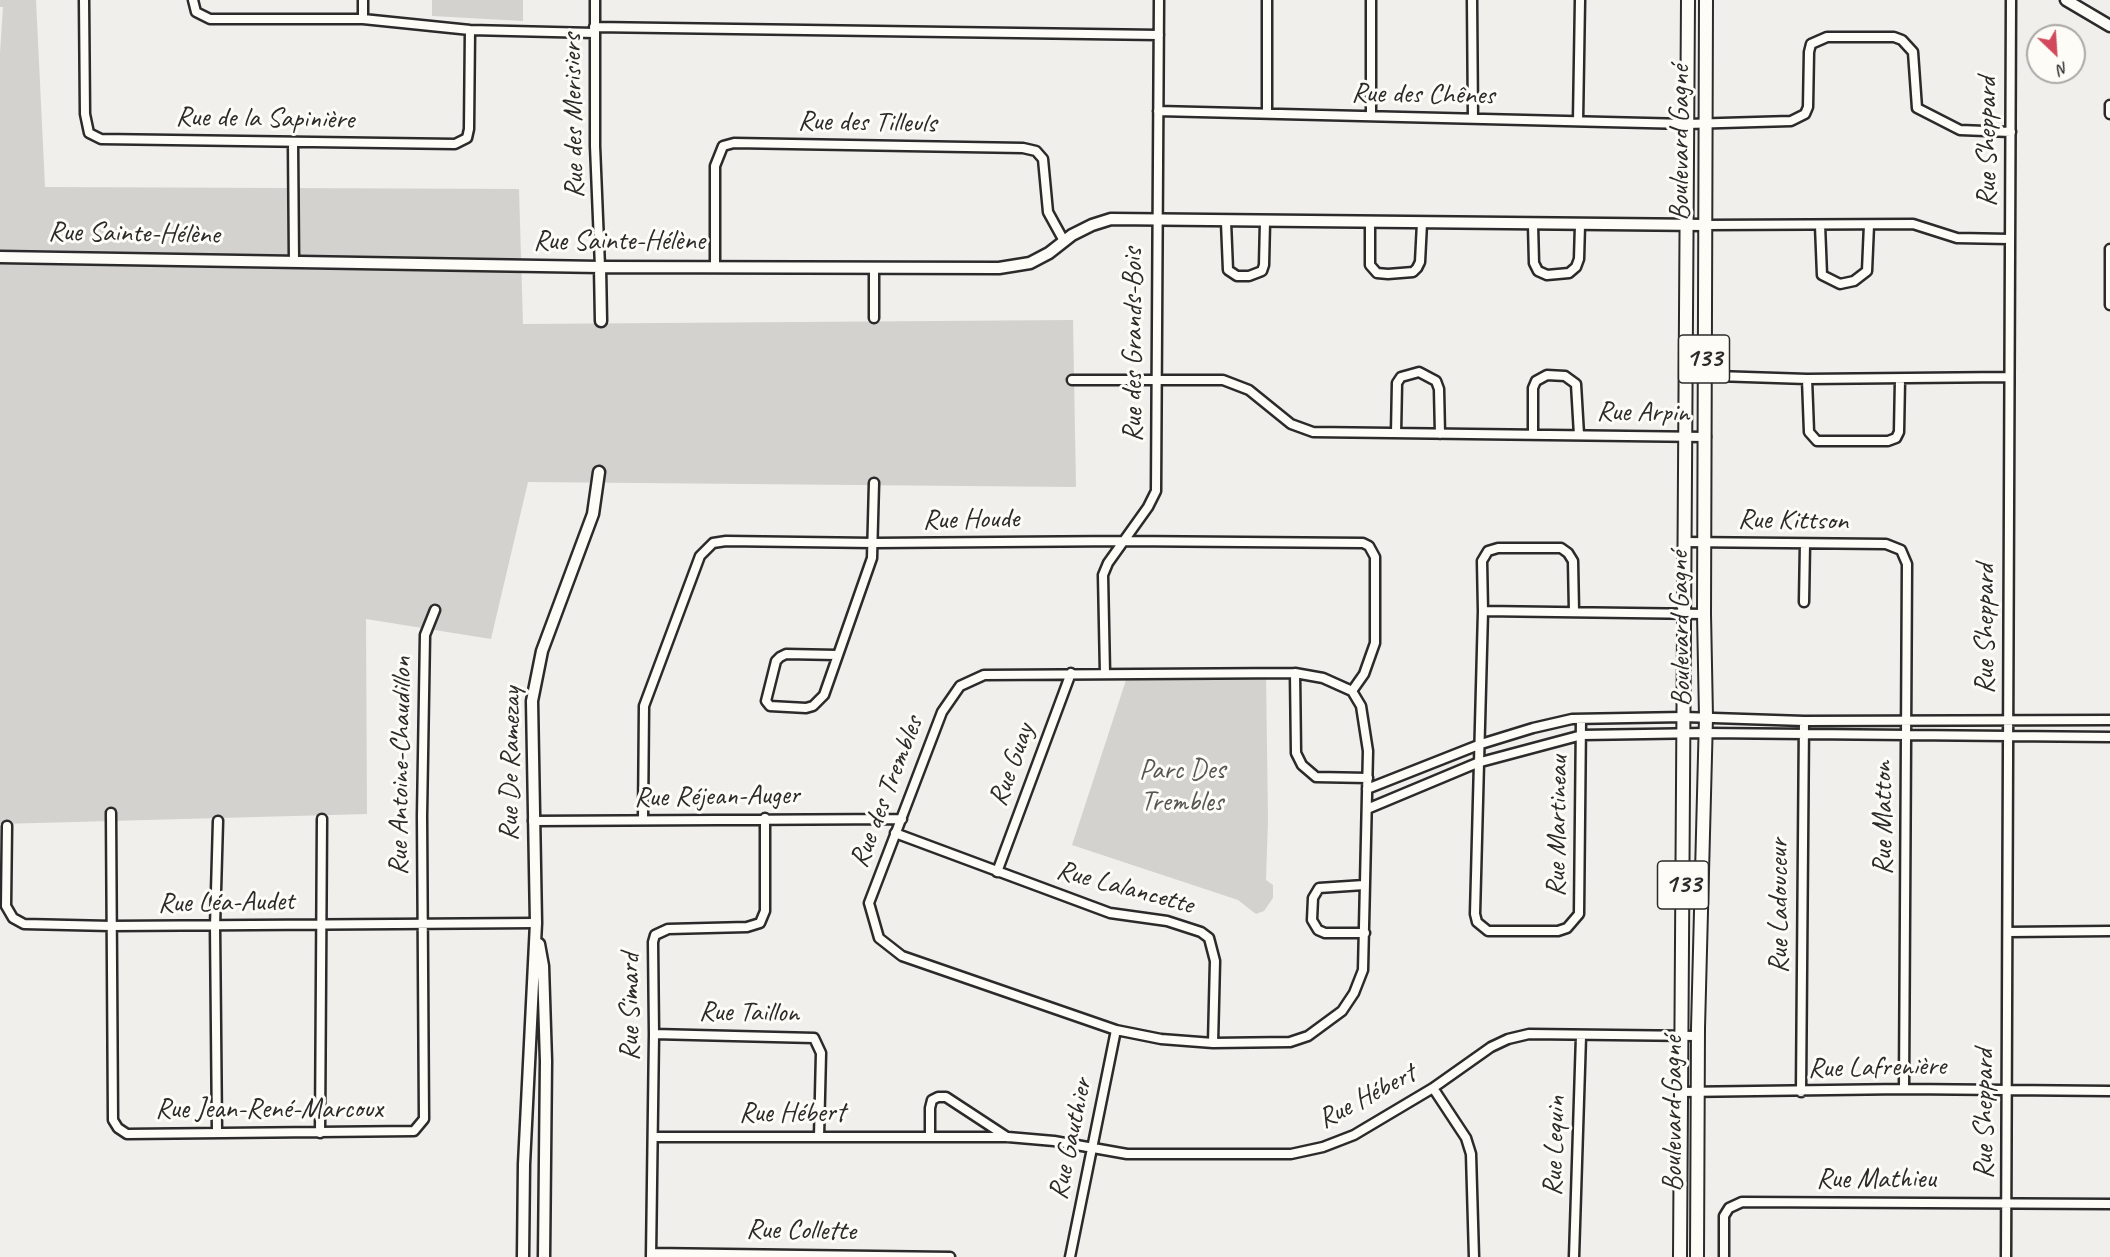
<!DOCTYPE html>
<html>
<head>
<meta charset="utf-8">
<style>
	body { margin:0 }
	#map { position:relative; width:2110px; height:1257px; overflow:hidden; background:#f0efeb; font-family:Caveat,sans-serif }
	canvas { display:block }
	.north { position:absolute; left:2026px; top:24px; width:60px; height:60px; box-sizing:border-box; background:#fdfcf7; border:2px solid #a9a8a5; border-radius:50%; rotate:155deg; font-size:16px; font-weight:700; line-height:24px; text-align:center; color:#2b2b2b }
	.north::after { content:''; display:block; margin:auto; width:21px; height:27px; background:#d1495b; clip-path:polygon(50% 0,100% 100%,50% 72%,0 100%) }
</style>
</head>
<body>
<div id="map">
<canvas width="2110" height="1257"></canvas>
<div class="north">N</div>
</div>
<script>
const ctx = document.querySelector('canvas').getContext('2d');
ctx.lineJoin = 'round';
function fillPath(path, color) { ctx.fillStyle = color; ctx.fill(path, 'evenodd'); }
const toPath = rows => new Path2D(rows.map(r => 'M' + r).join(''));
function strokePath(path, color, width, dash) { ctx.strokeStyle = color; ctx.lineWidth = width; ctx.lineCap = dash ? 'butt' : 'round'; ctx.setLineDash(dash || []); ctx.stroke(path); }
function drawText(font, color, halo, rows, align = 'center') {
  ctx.font = font + ' Caveat,sans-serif'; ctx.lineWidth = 6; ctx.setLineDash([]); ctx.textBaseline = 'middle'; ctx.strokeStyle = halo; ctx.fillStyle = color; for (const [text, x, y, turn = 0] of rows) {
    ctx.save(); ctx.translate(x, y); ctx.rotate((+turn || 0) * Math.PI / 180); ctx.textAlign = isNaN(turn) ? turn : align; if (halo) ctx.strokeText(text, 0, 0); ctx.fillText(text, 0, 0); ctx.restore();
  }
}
const green = toPath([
	[0,0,36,0,45,187,519,189,523,324,1073,320,1076,487,528,482,491,639,366,619,367,814,0,824,0,53,3,7,0,7],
	[432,0,523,0,523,21,432,16],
	[1266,673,1268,820,1266,880,1273,885,1273,898,1264,911,1256,914,1238,900,1072,845,1128,674]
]);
const minor = toPath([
	[84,0,85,114,89,133,101,139,455,144,467,138,469,129,470,30],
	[193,0,196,12,210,19,363,19,470,30,594,33],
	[595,0,595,146,600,267],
	[1267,0,1267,113],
	[1472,0,1473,118],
	[363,19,363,0],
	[594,27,1159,35],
	[2110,105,2110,114],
	[1158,111,1687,124,1791,121,1805,114,1808,107,1809,52,1811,44,1827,37,1894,37,1902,40,1913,52,1917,108,1960,130,2011,132],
	[1371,116,1371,0],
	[1578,121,1580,0],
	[293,143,294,261],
	[1226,222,1228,270,1237,276,1249,276,1262,271,1264,265,1265,222],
	[1370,222,1370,265,1377,273,1388,274,1413,272,1417,268,1420,262,1422,223],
	[1533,225,1534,263,1538,271,1547,275,1569,273,1576,267,1579,259,1580,225],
	[1705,225,1913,224,1957,238,2009,239],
	[1820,225,1822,275,1840,284,1854,281,1867,271,1869,225],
	[2110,249,2110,305],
	[715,266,715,166,723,146,734,143,1023,148,1036,151,1043,159,1048,212,1064,241],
	[874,268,874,318],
	[1686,375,1807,379,2008,377],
	[1807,379,1809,432,1817,441,1888,441,1896,438,1899,432,1900,380],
	[1072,380,1223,380,1249,390,1291,424,1313,432,1706,437],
	[1396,433,1397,383,1401,377,1419,372,1436,381,1439,389,1440,434],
	[1533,435,1533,388,1536,381,1547,375,1565,376,1576,384,1579,435],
	[1684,542,1886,544,1901,550,1907,564,1904,1089],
	[1804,602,1805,544],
	[1483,611,1482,561,1488,551,1498,548,1561,548,1568,553,1573,561,1574,611],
	[837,655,786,654,780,657,776,661,766,701,770,706,806,708,813,706,824,695,872,558,874,483],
	[1105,673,1103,575,1108,563,1148,507,1156,491,1159,0],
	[1295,673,1323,678,1352,691,1361,706,1368,751,1363,970,1354,993,1342,1011,1308,1036,1290,1042,1213,1043,1161,1039,1116,1030,902,956,879,938,869,903,942,712,960,686,984,675,1295,673],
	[1295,673,1296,753,1302,765,1316,777,1368,778],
	[1581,719,1579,914,1567,928,1558,931,1488,931,1477,922,1475,914,1483,611,1704,614],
	[1367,789,1481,744,1533,728,1572,719,1684,717,1804,721,2110,720],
	[1367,809,1477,763,1582,735,1706,733,2110,737],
	[111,813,113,1120,118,1128,127,1134,414,1131,424,1119,422,816,425,635,435,610],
	[643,820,644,706,700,556,713,543,726,541,874,543,1124,541,1363,543,1369,546,1375,557,1375,643,1364,674,1352,691],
	[533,821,902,819],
	[7,826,6,906,13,918,24,924,111,926,536,923],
	[895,833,1110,913,1167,921,1201,932,1209,938,1215,961,1213,1043],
	[997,872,1071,673],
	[1364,885,1319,888,1313,898,1312,920,1318,930,1325,933,1365,933],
	[2008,932,2110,931],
	[654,1034,814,1038,821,1053,819,1137],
	[1433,1088,1466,1138,1471,1154,1474,1257],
	[1681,1092,1904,1089,2110,1091],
	[1801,1092,1804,721],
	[217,1131,215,926,218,821],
	[320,1133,322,819],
	[653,1137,1008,1137,1054,1141,1127,1154,1291,1154,1323,1147,1354,1135,1433,1088,1491,1047,1508,1039,1529,1034,1698,1036],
	[930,1137,930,1108,932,1100,938,1097,946,1097,1007,1137],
	[651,1253,950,1257],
	[651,1257,654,1034,653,942,655,935,668,929,747,927,760,923,765,911,765,818],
	[1070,1257,1116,1030],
	[1574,1257,1581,1036],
	[1724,1257,1724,1216,1729,1208,1742,1202,2110,1204],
	[2006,1257,2011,0]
]);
const tertiary = toPath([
	[2066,0,2110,26],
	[0,257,600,267,999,268,1030,263,1049,253,1072,235,1092,225,1111,219,1705,225],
	[600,267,601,321],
	[539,944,543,966,546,1061,544,1257],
	[523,1257,524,1164,536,923,532,701,542,651,593,514,599,472]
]);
const primary = toPath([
	[1680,1257,1688,0],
	[1697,1257,1698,1028,1706,717,1704,614,1706,0]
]);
const shields = [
	[1704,359,51],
	[1683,885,51]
];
const shieldNames = [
	["133",1704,359],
	["133",1683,885]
];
const streetNames = [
	["Rue des Chênes",1423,95,1],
	["Rue des Merisiers",574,116,-91],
	["Rue de la Sapinière",265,119,1],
	["Rue des Tilleuls",867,123,1],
	["Rue Sheppard",1988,142,-90],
	["Boulevard Gagné",1681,143,-90],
	["Rue Sainte-Hélène",134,234,1],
	["Rue Sainte-Hélène",619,242],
	["Rue des Grands-Bois",1134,345,-90],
	["Rue Arpin",1643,413,1],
	["Rue Houde",971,520,-1],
	["Rue Kittson",1793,521,1],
	["Boulevard Gagné",1681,629,-91],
	["Rue Sheppard",1986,629,-90],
	["Rue De Ramezay",511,764,-89],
	["Rue Guay",1012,765,-70],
	["Rue Antoine-Chaudillon",401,766,-89],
	["Rue des Trembles",887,792,-69],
	["Rue Réjean-Auger",717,797,-1],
	["Rue Matton",1884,818,-90],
	["Rue Martineau",1558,826,-89],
	["Rue Lalancette",1125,888,15],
	["Rue Léa-Audet",226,903,-1],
	["Rue Ladouceur",1780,906,-90],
	["Rue Simard",631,1007,-90],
	["Rue Taillon",749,1013,1],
	["Rue Lafrenière",1877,1068,-1],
	["Rue Hébert",1367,1097,-28],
	["Rue Jean-René-Marcoux",269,1110],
	["Rue Hébert",792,1114],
	["Boulevard Gagné",1674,1114,-90],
	["Rue Sheppard",1985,1114,-90],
	["Rue Gauthier",1071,1139,-78],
	["Rue Lequin",1555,1146,-88],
	["Rue Mathieu",1876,1180],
	["Rue Collette",801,1231,1]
];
const parkNames = [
	["Parc Des",1182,771],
	["Trembles",1182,803]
];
fillPath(green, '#d3d2cf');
strokePath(minor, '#2b2b2b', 13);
strokePath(tertiary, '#2b2b2b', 15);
strokePath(primary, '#2b2b2b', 16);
strokePath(minor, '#fdfcf7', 8);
strokePath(tertiary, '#fdfcf7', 10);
strokePath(primary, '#fdfcf7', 12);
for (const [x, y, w] of shields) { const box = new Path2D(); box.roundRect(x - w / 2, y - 24, w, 48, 4.5); ctx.fillStyle = '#fdfcf7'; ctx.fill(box); strokePath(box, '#2b2b2b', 1.5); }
drawText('bold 27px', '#2b2b2b', null, shieldNames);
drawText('28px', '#2b2b2b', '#fdfcf7', streetNames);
drawText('28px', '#555554', '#fdfcf7', parkNames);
</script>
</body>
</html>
